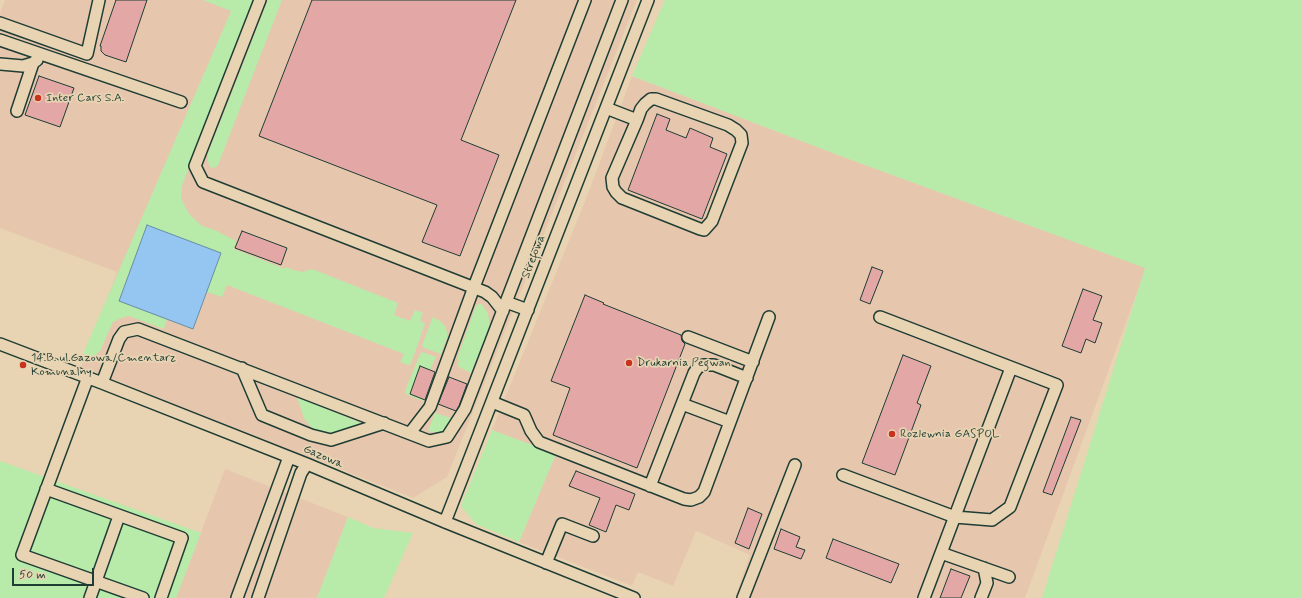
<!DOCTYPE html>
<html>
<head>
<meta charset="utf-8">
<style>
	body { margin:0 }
	#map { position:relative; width:1301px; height:598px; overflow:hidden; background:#e8d4b2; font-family:Mynerve,sans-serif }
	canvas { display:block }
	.scale { position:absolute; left:12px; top:568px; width:82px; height:18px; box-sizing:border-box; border:2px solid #1f3d34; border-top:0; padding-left:5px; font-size:12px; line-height:14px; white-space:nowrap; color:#1f3d34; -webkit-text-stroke:3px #e8d4b2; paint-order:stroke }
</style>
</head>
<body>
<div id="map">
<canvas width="1301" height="598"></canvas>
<div class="scale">50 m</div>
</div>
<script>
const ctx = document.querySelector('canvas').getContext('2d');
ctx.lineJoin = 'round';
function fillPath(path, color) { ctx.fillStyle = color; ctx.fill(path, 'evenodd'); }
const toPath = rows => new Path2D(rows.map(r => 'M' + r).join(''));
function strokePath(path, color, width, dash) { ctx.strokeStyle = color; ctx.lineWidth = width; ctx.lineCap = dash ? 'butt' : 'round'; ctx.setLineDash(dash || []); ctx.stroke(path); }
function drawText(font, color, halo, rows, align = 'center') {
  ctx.font = font + ' Mynerve,sans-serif'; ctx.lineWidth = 3.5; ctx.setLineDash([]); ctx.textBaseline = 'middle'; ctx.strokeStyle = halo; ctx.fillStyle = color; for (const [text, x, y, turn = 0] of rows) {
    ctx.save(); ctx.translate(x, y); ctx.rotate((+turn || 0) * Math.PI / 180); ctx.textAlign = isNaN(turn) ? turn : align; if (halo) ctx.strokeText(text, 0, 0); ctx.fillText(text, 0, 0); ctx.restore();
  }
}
const built = toPath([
	[5,0,203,0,234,11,238,0,637,0,447,477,413,498,81,367,117,272,0,228,0,13],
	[632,76,838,155,1146,268,1025,598,735,598,750,555,696,531,673,586,638,572,632,586,519,542,556,454,492,430,586,199],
	[225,469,348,517,317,598,176,598]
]);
const green = toPath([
	[203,0,253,0,182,186,181,198,189,214,202,226,215,230,236,241,234,249,285,269,286,267,293,270,303,272,312,269,398,303,394,315,410,321,415,310,423,313,420,321,425,323,411,364,408,365,400,362,404,354,227,285,222,297,207,292,221,253,119,301,167,319,164,329,129,316,121,318,113,322,100,351,93,357,86,362,79,363,231,11],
	[268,0,282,0,218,165,215,168,210,167,208,161,208,153],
	[665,0,1301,0,1301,598,1042,598,1145,268,838,155,632,76],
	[479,304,482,304,488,314,489,320,489,329,471,373,459,367,458,365,459,360,457,359,476,306],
	[433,317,440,321,445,326,447,332,447,338,441,354,424,348,422,345],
	[422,352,436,357,430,370,410,394,423,399,422,401,406,394,405,391,420,354],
	[297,397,361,423,344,432,331,434,322,433,311,427,304,418],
	[435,413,454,419,445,431,438,433,428,431],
	[492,430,556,454,519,542,476,524,461,506],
	[0,461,201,533,176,598,0,598],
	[348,517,373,528,413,533,384,598,317,598]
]);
const water = toPath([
	[147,225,221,253,193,329,119,301,147,225]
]);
const building = toPath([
	[116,0,147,0,126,62,105,55,101,51,101,46,100,46,116,0],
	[312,0,516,0,461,140,499,155,460,256,422,242,437,205,259,136,312,0],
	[39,76,74,88,60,127,25,115,39,76],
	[657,114,670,119,666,130,686,138,690,128,713,138,710,147,727,154,702,219,628,190,657,114],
	[242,231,287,248,281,265,235,248,242,231],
	[872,267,883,271,870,304,860,300,872,267],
	[1083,289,1102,296,1093,320,1102,323,1095,343,1086,339,1081,353,1062,346,1083,289],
	[585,295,604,303,603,304,681,335,682,341,685,344,637,468,553,435,570,388,551,381,585,295],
	[903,355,931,366,917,403,921,405,895,475,862,463,903,355],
	[420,366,435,372,425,400,410,394,420,366],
	[449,377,467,384,459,406,456,411,438,404,449,377],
	[1071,417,1081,420,1052,495,1043,492,1071,417],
	[576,471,635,494,629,510,616,505,606,532,589,525,600,498,569,486,576,471],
	[748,508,762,514,749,549,735,543,748,508],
	[781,529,800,537,796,547,805,550,801,559,774,549,781,529],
	[833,539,899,564,891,583,826,558,833,539],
	[951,569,970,576,961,598,940,598,951,569]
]);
const minor = toPath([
	[260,0,195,166,203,182,485,292,492,297,503,311],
	[0,23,87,54,99,0],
	[0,40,181,102],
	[0,64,23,66,33,63,37,60],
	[606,108,637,120,612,178,613,187,616,192,622,198,700,229,704,230,712,221,742,143,741,135,736,130,728,125,656,99,651,99,645,104,641,109,637,120],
	[17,111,33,63],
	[506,302,528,310],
	[688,337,753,362],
	[0,344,102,383,307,464,445,522,634,598],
	[242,368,262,415,311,435,331,440,384,423],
	[88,377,22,555,143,598],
	[102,383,119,339,124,332,138,329,429,441,447,437,465,409,622,0],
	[492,402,524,415,531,431,539,442,684,499,691,500,699,497,704,492,769,317],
	[682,404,730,422],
	[410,433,430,407,474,287,585,0],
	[843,475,955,517,992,520,1010,507,1057,385,880,317],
	[650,486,694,373,698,367,704,365,714,365,747,378],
	[46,489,182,538,161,598],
	[445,522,648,0],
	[941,553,1009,577],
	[546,563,562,524,593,536],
	[90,598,119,516],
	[237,598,289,457],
	[258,598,301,473,307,464],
	[743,598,795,465],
	[924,598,1011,368],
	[981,598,987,583,984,568]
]);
const markers = [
	[38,98,4,"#c8321e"],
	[629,363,4,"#c8321e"],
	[23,365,4,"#c8321e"],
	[892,434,4,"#c8321e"]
];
const poiNames = [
	["Inter Cars S.A.",46,98],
	["14.B. ul.Gazowa/Cmentarz",31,358],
	["Komunalny",31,372],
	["Drukarnia Pegwan",637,363],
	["Rozlewnia GASPOL",900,434]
];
const streetNames = [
	["Strefowa",534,257,-69],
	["Gazowa",323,457,23]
];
fillPath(built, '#e6c7ae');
fillPath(green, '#b8eaaa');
fillPath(water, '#95c5f1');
strokePath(water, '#668fa5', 1);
fillPath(building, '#e3a8a6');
strokePath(building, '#1f3d34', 1);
strokePath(minor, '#1f3d34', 14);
strokePath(minor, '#e8d4b2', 11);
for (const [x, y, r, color] of markers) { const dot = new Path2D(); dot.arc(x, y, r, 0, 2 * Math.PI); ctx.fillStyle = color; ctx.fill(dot); strokePath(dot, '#e8d4b2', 1.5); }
drawText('12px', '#1f3d34', '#e8d4b2', poiNames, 'left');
drawText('12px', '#1f3d34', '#e8d4b2', streetNames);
</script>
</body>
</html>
